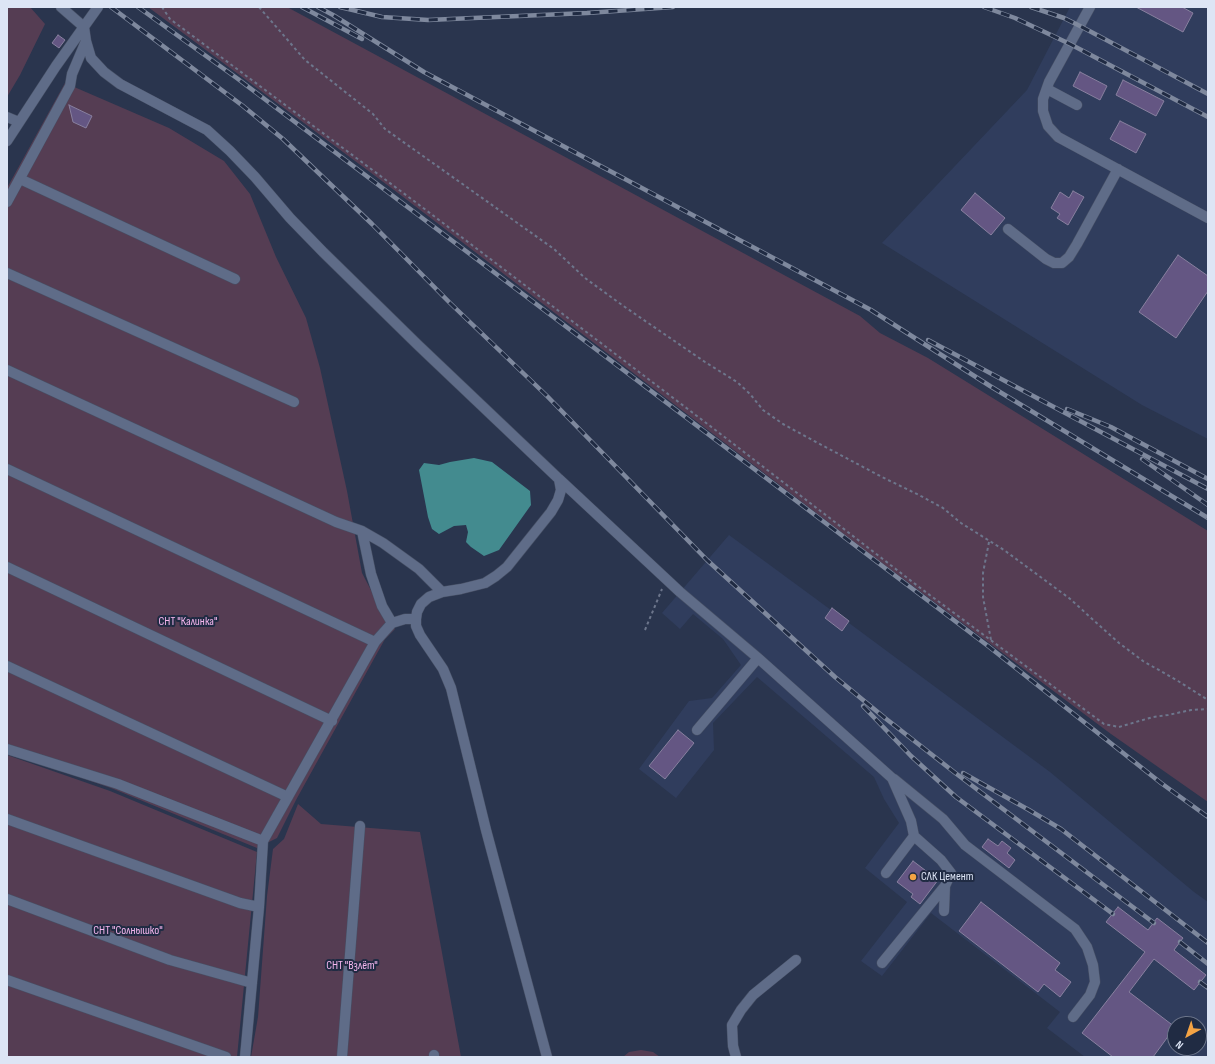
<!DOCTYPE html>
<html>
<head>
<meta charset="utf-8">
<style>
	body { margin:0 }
	#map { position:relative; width:1215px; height:1064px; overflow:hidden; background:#2a354e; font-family:"Sofia Sans Condensed",sans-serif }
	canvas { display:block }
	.frame { position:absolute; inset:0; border:8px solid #dde5f5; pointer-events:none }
	.north { position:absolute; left:1167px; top:1016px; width:40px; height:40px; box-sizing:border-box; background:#202b43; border:1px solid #6c758a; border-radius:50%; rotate:220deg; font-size:11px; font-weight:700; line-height:16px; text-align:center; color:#dde5f5 }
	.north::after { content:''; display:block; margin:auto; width:14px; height:18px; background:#f4a344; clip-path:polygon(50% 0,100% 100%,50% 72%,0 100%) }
</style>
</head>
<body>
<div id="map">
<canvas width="1215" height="1064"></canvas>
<div class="frame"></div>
<div class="north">N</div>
</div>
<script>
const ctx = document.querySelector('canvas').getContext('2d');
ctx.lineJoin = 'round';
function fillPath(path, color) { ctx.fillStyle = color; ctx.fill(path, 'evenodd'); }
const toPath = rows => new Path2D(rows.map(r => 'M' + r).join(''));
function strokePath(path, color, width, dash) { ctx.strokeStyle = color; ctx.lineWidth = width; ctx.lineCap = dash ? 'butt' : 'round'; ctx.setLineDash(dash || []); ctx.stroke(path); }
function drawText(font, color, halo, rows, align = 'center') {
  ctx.font = font + ' "Sofia Sans Condensed",sans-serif'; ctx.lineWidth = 4; ctx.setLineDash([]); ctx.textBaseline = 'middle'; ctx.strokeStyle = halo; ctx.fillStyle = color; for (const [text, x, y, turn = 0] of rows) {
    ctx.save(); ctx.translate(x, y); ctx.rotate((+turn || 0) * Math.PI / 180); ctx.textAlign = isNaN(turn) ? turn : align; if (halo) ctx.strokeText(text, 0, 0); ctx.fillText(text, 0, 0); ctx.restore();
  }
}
const built = toPath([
	[1070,7,1208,7,1208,439,1142,405,882,243,1027,90],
	[729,535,831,610,832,608,850,621,849,623,1050,772,1194,892,1208,902,1208,1057,1085,1057,1047,1028,1060,1012,931,913,882,976,861,961,907,902,865,868,899,823,884,799,874,777,757,677,713,723,714,750,676,798,639,769,689,701,712,698,741,665,723,639,693,614,680,629,662,613],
	[1175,1024,1199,1024,1199,1048,1175,1048]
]);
const green = toPath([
	[7,7,30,7,45,24,20,75,7,97],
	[148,7,287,7,860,316,880,333,928,358,1208,531,1208,802,1111,734,870,554,394,190],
	[65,83,169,128,224,161,250,194,276,257,306,318,320,368,347,491,362,573,384,615,395,629,385,639,296,800,277,838,257,848,111,788,7,752,7,188],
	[7,755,110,791,257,852,237,1057,7,1057],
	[298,804,321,824,420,832,461,1057,251,1057,258,1017,267,896,273,849,284,839],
	[641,1050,653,1052,660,1057,623,1057,629,1052]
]);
const water = toPath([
	[474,458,492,462,530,491,531,505,499,550,484,556,471,547,466,542,468,532,466,525,454,526,439,534,432,529,428,517,419,470,424,463,439,465,450,462]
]);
const building = toPath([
	[1136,7,1182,7,1193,13,1183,32,1136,7],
	[58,35,65,40,59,48,52,43,58,35],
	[1080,72,1107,86,1100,100,1073,86,1080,72],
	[1123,80,1164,101,1156,116,1116,95,1123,80],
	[69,105,92,116,86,128,73,122,69,105],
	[1120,121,1146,134,1136,153,1110,139,1120,121],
	[1073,191,1084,197,1068,225,1057,218,1060,214,1051,208,1060,192,1069,198,1073,191],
	[975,193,1005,218,991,235,961,210,975,193],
	[1178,255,1208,276,1208,291,1176,338,1139,312,1178,255],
	[832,608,849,621,842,631,825,618,832,608],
	[678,730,694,743,665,779,649,766,678,730],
	[988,839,998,846,1002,841,1011,848,1007,853,1015,860,1009,868,982,847,988,839],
	[913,861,938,880,920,904,911,897,913,894,897,882,913,861],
	[981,902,1060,963,1055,970,1071,982,1060,997,1044,984,1038,992,959,931,981,902],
	[1118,907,1148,930,1157,918,1183,938,1174,950,1206,975,1194,990,1154,959,1129,992,1175,1027,1153,1057,1113,1057,1082,1033,1145,952,1106,922,1118,907]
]);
const path = toPath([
	[162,7,170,19,418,204,718,432,923,590,1104,724,1119,727,1153,717,1168,715,1191,710,1208,709],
	[259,7,305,60,373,114,385,129,554,249,585,278,622,305,705,362,737,382,750,394,763,410,783,424,816,442,882,477,919,495,943,508,961,523,1004,550,1069,598,1119,643,1143,661,1178,681,1208,700],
	[989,542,983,573,983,597,991,640],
	[645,630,662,589]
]);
const minor = toPath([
	[61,7,84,27,86,41,91,58,104,72,120,84,207,130,230,151,255,177,290,218,323,252,419,346,559,479,561,490,558,500,551,512,507,567,496,576,485,583,461,589,442,592,429,597,421,604,417,612,416,619,416,626,420,635,443,669,451,688,486,830,547,1057],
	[1090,7,1049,82,1043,99,1043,111,1048,126,1058,137,1208,218],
	[1047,89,1077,105],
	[7,117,19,122],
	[7,141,56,66,98,7],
	[20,179,235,279],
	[7,202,70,86,72,74,86,41],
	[1008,229,1046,259,1054,263,1062,263,1069,257,1077,244,1118,169],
	[7,273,294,402],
	[7,370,336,522,362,531,383,543,419,569,442,592],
	[7,469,375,642],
	[559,479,680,592,758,658,892,778,911,821,914,836,941,860,951,873,945,886,944,911],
	[362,531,371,574,382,606,392,623],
	[7,567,332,721],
	[7,666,288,797],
	[697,730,758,658],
	[7,749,118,784,263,841],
	[894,779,943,819,965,845,1075,929,1087,947,1093,965,1095,982,1090,995,1073,1017],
	[7,819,240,903,259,907],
	[886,873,914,836],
	[7,899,170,960,252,983],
	[882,963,945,886],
	[7,980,226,1057],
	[245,1057,259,907,263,841,375,642,392,623,405,619,416,619],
	[342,1057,360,826],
	[434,1057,434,1055],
	[736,1057,733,1046,732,1025,741,1010,753,995,796,960]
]);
const rail = toPath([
	[111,7,243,106,283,139,372,224,450,303,547,396,707,560,835,677,885,718,954,772,1154,923],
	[138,7,238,79,552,316,988,646,1161,783,1208,817],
	[302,7,362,39],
	[318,7,333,15,424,72,871,310,990,386,1208,518],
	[340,7,382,17,428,20,587,13,673,7],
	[984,7,1015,18,1070,44,1208,117],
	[1031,7,1064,18,1080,26,1208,94],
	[928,340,1208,489],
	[1067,409,1111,427,1208,479],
	[1142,459,1208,505],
	[863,706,911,756,956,797,1113,914],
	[963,773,1029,810,1061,829,1208,943],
	[1180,942,1208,964],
	[1200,982,1208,988]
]);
const markers = [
	[913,877,4,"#f4a344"]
];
const parkNames = [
	["СНТ \"Калинка\"",188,622],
	["СНТ \"Солнышко\"",128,931],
	["СНТ \"Взлёт\"",352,966]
];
const poiNames = [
	["СЛК Цемент",921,877]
];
fillPath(built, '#303d5d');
fillPath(green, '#553d53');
fillPath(water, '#438b8f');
fillPath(building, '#645683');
strokePath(building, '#88809f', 1);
strokePath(minor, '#475065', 11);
strokePath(path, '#6d768c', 2, [3, 3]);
strokePath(minor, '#5f6c88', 10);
strokePath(rail, '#7e889d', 4.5);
strokePath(rail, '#202b43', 3, [9]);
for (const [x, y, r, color] of markers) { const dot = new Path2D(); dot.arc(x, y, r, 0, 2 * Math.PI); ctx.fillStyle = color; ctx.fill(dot); strokePath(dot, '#202b43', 1.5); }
drawText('12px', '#f5b6ee', '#202b43', parkNames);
drawText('12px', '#dde5f5', '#202b43', poiNames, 'left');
</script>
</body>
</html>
